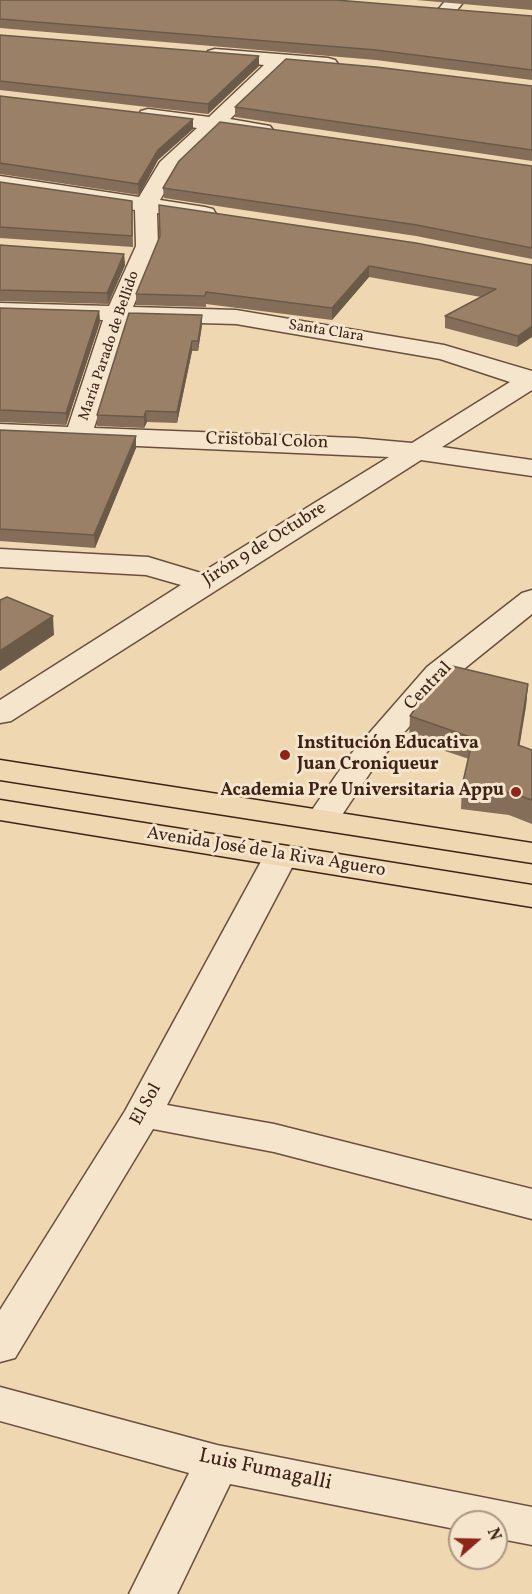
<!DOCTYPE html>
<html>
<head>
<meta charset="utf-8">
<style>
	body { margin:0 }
	#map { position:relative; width:532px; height:1594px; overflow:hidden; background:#eed7b1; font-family:Vollkorn,serif }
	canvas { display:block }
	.north { position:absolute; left:448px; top:1510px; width:60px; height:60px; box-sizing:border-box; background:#f4e5cc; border:2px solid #ab9784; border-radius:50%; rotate:70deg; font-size:16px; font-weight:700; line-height:24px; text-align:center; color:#3e2217 }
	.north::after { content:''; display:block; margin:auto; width:21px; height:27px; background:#8f2418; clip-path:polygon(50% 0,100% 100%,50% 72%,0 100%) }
</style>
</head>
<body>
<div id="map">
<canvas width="532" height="1594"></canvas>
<div class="north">N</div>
</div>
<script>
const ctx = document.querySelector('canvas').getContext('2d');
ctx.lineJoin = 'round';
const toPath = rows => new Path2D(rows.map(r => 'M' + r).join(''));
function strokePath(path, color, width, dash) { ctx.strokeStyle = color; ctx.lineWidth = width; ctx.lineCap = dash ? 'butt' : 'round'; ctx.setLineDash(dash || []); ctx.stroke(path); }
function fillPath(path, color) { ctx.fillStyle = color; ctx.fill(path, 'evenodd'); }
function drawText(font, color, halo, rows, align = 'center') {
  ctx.font = font + ' Vollkorn,serif'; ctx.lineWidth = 6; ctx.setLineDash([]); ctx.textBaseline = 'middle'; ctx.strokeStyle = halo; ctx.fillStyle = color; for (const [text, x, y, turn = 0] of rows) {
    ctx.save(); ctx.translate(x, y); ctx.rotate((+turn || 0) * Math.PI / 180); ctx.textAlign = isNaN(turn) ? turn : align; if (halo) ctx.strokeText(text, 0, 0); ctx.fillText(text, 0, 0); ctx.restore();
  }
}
const minor = toPath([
	[446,0,465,0,453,15,446,17,439,15,437,11,446,0],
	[215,49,328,58,335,60,338,64,335,68,328,70,285,66,230,119,270,126,273,130,270,134,263,136,218,130,177,170,160,200,205,207,213,209,216,214,213,219,205,221,157,213,158,246,133,307,236,310,444,345,532,371,532,390,442,447,532,460,532,476,421,460,11,721,0,723,0,700,181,585,146,575,0,567,0,549,148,557,201,573,389,457,0,440,0,424,68,427,103,320,0,317,0,303,109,306,136,246,135,210,0,190,0,176,139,197,160,162,197,128,141,119,138,115,141,111,148,109,209,117,264,65,208,59,205,55,208,51,215,49],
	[128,321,236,324,440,359,510,382,412,443,356,438,94,428,128,321],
	[532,590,532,614,449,681,374,767,334,827,322,830,310,827,305,820,351,754,427,667,522,593,532,590],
	[281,846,293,849,298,856,167,1105,274,1124,532,1189,532,1219,274,1152,153,1129,15,1358,0,1362,0,1310,125,1111,264,856,269,849,281,846],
	[0,1387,217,1445,532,1507,532,1545,496,1538,496,1522,460,1522,460,1530,230,1484,177,1594,129,1594,189,1473,0,1421,0,1387]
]);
const major = toPath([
	[0,760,532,843,532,863,0,780,0,760],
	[0,800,532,885,532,907,0,820,0,800]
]);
const wall = toPath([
	[0,0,532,16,532,80,376,60,0,28],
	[416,0,532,0,532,10],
	[0,35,259,56,259,66,208,114,0,90],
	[532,86,532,161,235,117,235,107],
	[0,96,193,129,158,160,139,195,0,174],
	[532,166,532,259,416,236,164,198,163,188],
	[0,182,132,201,133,247,0,238],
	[160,236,532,265,517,347,445,328,445,316,481,297,369,277,332,320,206,304,206,307,136,305,136,294],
	[0,245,124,254,125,265,108,304,0,301],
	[0,308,99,311,100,322,66,425,0,422],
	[202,325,198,351,192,351,177,423,147,422,144,428,97,426,97,415],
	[0,430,136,448,95,548,0,541],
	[528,684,526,706,519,746,532,750,532,824,509,815,461,809,462,786,469,759,409,739,410,716]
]);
const shadedWall = toPath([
	[259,56,259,66,208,114,208,104],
	[193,119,193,129,158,160,139,195,138,184,158,150],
	[124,254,125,265,108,304,107,293],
	[369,266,369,277,332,320,332,308],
	[99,311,100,322,66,425,66,413],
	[202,315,202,325,198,351,198,341],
	[532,326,532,337,517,347,518,336],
	[192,341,192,351,177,423,177,412],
	[146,411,147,422,144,428,144,417],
	[136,436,136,448,95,548,94,535],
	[53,616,54,635,0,671,0,651],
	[528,684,526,706,516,768,518,745]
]);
const building = toPath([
	[0,0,336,0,532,16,532,70,376,50,0,19,0,0],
	[0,35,259,56,208,104,0,81,0,35],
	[286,59,376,67,532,86,532,150,235,107,286,59],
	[0,96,193,119,158,150,138,184,0,163,0,96],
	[220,122,532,166,532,248,417,225,163,188,179,161,220,122],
	[0,182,132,201,132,236,0,227,0,182],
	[159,205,416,243,532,265,532,326,518,336,445,316,496,289,369,266,332,308,206,292,205,296,136,294,160,236,159,205],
	[0,245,124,254,107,293,0,290,0,245],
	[0,308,99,311,66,413,0,410,0,308],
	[129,313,202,315,198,341,192,341,177,412,146,411,144,417,97,415,129,313],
	[0,430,136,436,94,535,0,529,0,430],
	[7,597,53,616,0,651,0,600,7,597],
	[448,665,528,684,518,745,532,750,532,800,511,793,462,786,473,738,410,716,433,682,448,665]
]);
const markers = [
	[285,755,6,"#8f2418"],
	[516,792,6,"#8f2418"]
];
const farStreetnames = [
	["Santa Clara",326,332,9],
	["María Parado de Bellido",110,346,-71]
];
const streetNames = [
	["Cristobal Colon",267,442,2],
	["Jirón 9 de Octubre",265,545,-32],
	["Central",429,687,-46],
	["Avenida José de la Riva Aguero",266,853,9],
	["El Sol",147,1105,-61]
];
const poiNames = [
	["Institución Educativa",297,745],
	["Juan Croniqueur",297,766],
	["Academia Pre Universitaria Appu",504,792,"right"]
];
const nearStreetnames = [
	["Luis Fumagalli",265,1471,12]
];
strokePath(minor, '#6a4f3e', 3);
strokePath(major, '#3e2217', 3);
fillPath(minor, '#f4e5cc');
fillPath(major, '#eed7b1');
fillPath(wall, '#846e59');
fillPath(shadedWall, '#6c5a48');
fillPath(building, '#9a8067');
strokePath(building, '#6c5a48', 1.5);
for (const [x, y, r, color] of markers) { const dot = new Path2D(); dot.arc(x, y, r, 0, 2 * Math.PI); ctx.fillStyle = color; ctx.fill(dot); strokePath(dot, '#f4e5cc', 2); }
drawText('15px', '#3e2217', '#f4e5cc', farStreetnames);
drawText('18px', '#3e2217', '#f4e5cc', streetNames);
drawText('bold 18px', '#3e2217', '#f4e5cc', poiNames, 'left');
drawText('21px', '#3e2217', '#f4e5cc', nearStreetnames);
</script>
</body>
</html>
